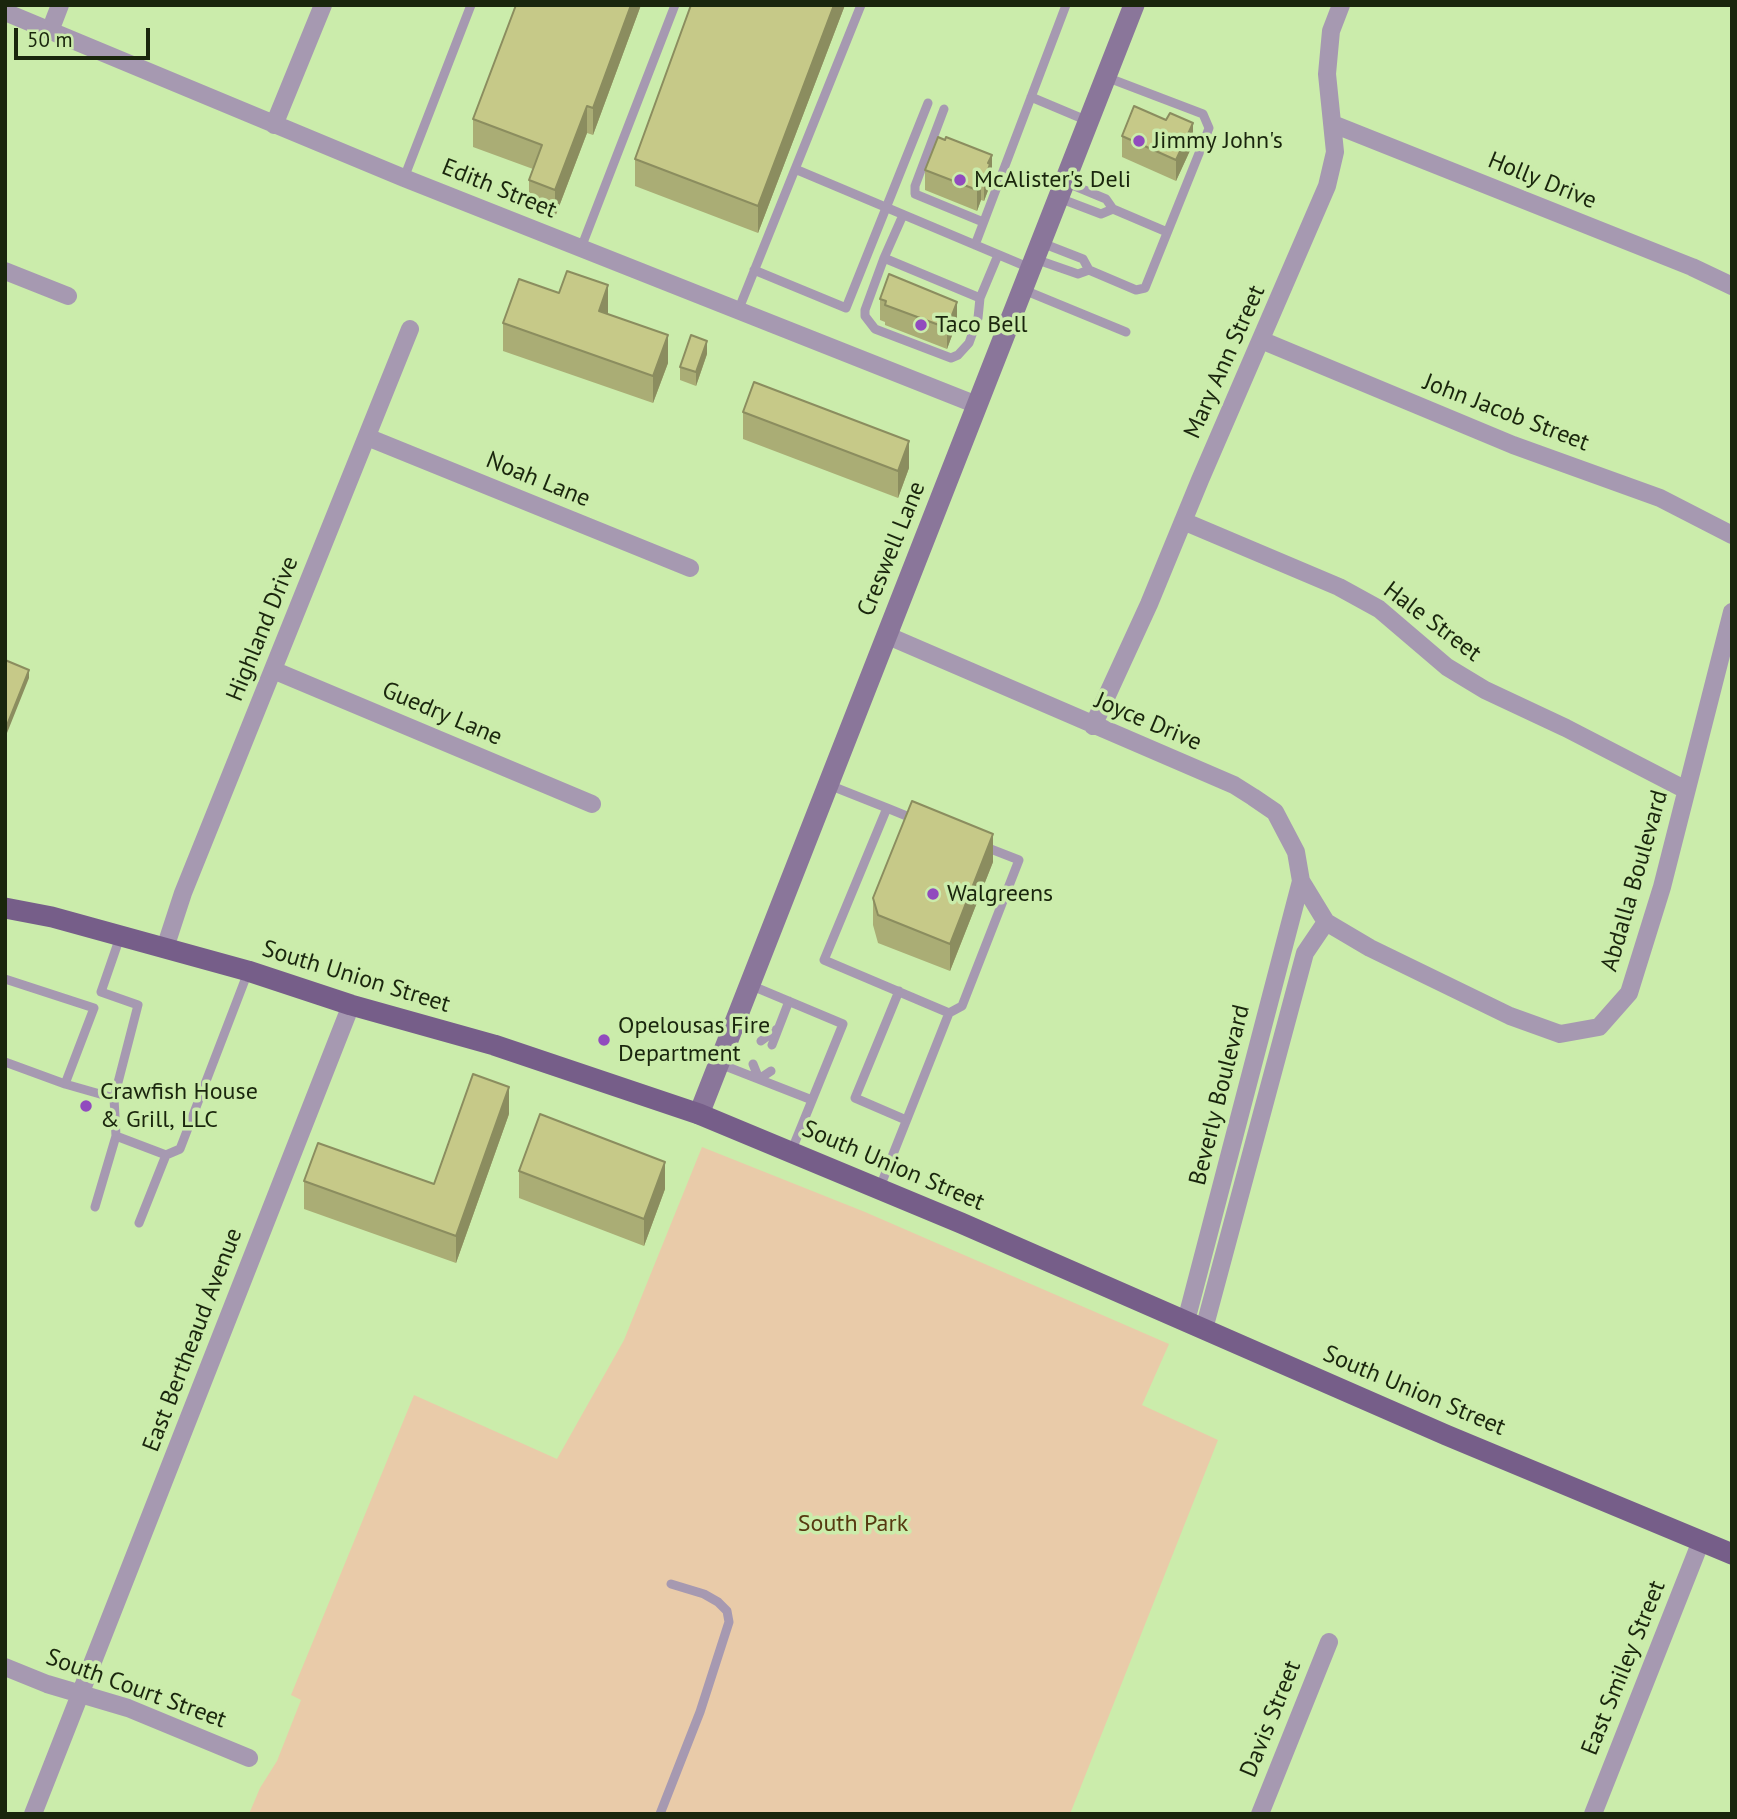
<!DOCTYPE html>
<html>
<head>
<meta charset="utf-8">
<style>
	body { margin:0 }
	#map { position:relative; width:1737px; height:1819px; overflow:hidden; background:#cbecab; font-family:"PT Sans",sans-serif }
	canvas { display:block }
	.frame { position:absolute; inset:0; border:7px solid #1a260d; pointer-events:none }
	.scale { position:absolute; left:14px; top:28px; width:136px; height:32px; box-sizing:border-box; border:4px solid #1a260d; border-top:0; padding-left:9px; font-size:21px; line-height:24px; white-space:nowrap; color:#1a260d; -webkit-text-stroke:5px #cbecab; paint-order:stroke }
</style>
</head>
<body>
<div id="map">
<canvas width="1737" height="1819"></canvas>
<div class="frame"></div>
<div class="scale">50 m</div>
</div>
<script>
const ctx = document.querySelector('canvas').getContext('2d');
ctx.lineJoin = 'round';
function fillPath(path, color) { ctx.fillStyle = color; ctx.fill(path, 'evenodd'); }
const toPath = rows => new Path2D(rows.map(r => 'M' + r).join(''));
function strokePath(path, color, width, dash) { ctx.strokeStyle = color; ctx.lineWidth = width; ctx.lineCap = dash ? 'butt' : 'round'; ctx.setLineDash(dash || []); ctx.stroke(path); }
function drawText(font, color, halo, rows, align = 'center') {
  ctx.font = font + ' "PT Sans",sans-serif'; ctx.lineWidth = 7; ctx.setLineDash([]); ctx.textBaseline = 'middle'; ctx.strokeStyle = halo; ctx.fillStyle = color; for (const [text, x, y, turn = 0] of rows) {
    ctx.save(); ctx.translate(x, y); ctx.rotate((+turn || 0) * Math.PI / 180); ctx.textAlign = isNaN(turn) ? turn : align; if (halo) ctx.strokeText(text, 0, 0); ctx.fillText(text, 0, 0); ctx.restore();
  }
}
const green = toPath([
	[702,1147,865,1212,1169,1344,1142,1405,1218,1440,1070,1814,249,1814,260,1788,277,1761,301,1700,291,1695,414,1395,557,1459,624,1340]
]);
const lane = toPath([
	[1031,97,1088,121],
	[944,109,915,186,915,194,983,222],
	[795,169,1030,268],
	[404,178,471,5],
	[1065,182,1106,199,1113,209,1167,232],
	[1059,198,1101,214,1113,209],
	[903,215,884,258,980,298,998,255],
	[1042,243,1083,259,1089,270,1136,290,1145,288,1206,136,1209,128,1203,114,1106,77],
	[975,245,1066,5],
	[581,248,675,5],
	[884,258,865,310,865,316,875,329,951,358,958,355,969,343,978,318,980,298],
	[1035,259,1078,274,1089,270],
	[754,270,846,308,928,103],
	[1024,290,1126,332],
	[738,311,861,5],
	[829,785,887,808,824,960,949,1013,880,1187],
	[887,808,914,819],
	[5,979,94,1008,65,1084],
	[750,985,843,1024,791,1152],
	[899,991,855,1098,906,1120],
	[949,1013,962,1006,1019,860,983,846],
	[761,1041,777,1029],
	[772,1045,789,1001],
	[5,1062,65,1084,114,1098,138,1005,101,992,120,937],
	[720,1064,812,1100],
	[753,1064,759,1079],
	[759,1079,771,1071],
	[116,1136,166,1155,139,1223],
	[166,1155,180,1149,248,972],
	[95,1207,116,1136,114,1098],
	[660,1814,700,1712,729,1622,727,1611,718,1602,704,1594,671,1584]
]);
const street = toPath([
	[5,12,404,178,977,405],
	[50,31,60,5],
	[1333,124,1692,267,1732,286],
	[274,125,323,5],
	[5,271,68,296],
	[1261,340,1513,445,1660,498,1732,535],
	[367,437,690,568],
	[1183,521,1339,587,1379,609,1447,667,1485,690,1566,728,1686,790],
	[886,635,1234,785,1253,797,1275,812,1296,852,1301,881,1326,922,1370,948,1510,1016,1560,1034,1599,1027,1629,993,1662,887,1732,612],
	[273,670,592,804],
	[1093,726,1149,604,1200,480,1327,186,1335,152,1327,74,1331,31,1341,5],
	[165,948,183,893,410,329],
	[1186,1321,1301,881],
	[1204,1329,1305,953,1326,922],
	[5,1667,47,1684,128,1708,249,1758],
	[33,1814,351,1005],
	[1260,1814,1329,1642],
	[1593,1814,1701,1541]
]);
const secondary = toPath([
	[699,1114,1134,5]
]);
const primary = toPath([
	[5,908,52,917,248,971,351,1005,494,1045,699,1114,961,1223,1446,1435,1732,1554]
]);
const wall = toPath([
	[641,5,593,135,587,133,555,217,529,207,529,180,533,169,473,147,473,119],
	[691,5,845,5,758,233,635,186,635,159],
	[1122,136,1193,144,1176,181,1122,157],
	[945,140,992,175,990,179,990,185,984,201,981,200,977,211,925,190,925,170],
	[880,299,957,322,947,349,885,325,885,322,880,320],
	[608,313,608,314,668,363,653,403,503,351,503,323],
	[707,354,696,386,680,380,680,367],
	[743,412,909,468,898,498,743,439],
	[993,862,950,971,878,943,873,925,873,898],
	[509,1114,456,1263,304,1209,304,1181,434,1184],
	[519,1171,665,1189,644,1246,519,1198]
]);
const shadedWall = toPath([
	[631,5,641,5,593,135,593,108],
	[834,5,845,5,758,233,758,206],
	[587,106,587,133,555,217,555,190],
	[1193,123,1193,144,1176,181,1176,160],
	[992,155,992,175,990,179,990,185,984,201,984,181,988,163],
	[981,180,981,200,977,211,977,190],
	[608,285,608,313,599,339,599,311],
	[957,302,957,322,947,349,947,328],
	[668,335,668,363,653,403,653,376],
	[707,341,707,354,696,386,696,372],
	[909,441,909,468,898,498,898,471],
	[29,670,29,678,5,738,5,730],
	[993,834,993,862,950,971,950,944],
	[509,1087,509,1114,456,1263,456,1236],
	[665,1162,665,1189,644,1246,644,1219]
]);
const building = toPath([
	[516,5,631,5,593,108,587,106,555,190,529,180,542,145,473,119,516,5],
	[691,5,834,5,758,206,635,159,691,5],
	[1134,106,1166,120,1170,113,1193,123,1176,160,1122,136,1134,106],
	[938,137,945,140,946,137,992,155,988,163,990,164,984,181,981,180,977,190,925,170,938,137],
	[567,271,608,285,599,311,668,335,653,376,503,323,519,279,559,293,567,271],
	[889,274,957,302,947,328,885,305,886,301,880,299,889,274],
	[691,335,707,341,696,372,680,367,691,335],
	[754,382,909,441,898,471,743,412,754,382],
	[5,660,29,670,5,730,5,660],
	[912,801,993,834,950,944,878,915,873,898,912,801],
	[473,1074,509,1087,456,1236,304,1181,318,1143,434,1184,473,1074],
	[540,1114,665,1162,644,1219,519,1171,540,1114]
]);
const markers = [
	[1139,141,7,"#914bbe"],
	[960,180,7,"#914bbe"],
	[921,325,7,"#914bbe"],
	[933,894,7,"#914bbe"],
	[604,1040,7,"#914bbe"],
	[86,1106,7,"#914bbe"]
];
const poiNames = [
	["Jimmy John's",1153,141],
	["McAlister's Deli",974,180],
	["Taco Bell",935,325],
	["Walgreens",947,894],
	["Opelousas Fire",618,1026],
	["Department",618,1054],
	["Crawfish House",100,1092],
	["& Grill, LLC",100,1120]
];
const streetNames = [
	["Holly Drive",1542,181,22],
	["Edith Street",499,189,22],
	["Mary Ann Street",1225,362,-66],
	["John Jacob Street",1506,413,21],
	["Noah Lane",538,480,22],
	["Creswell Lane",892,549,-68],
	["Hale Street",1432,622,37],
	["Highland Drive",263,629,-68],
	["Guedry Lane",442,714,23],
	["Joyce Drive",1148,722,23],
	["Abdalla Boulevard",1635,881,-74],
	["South Union Street",356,977,17],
	["Beverly Boulevard",1220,1095,-76],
	["South Union Street",893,1166,23],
	["East Bertheaud Avenue",193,1340,-69],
	["South Union Street",1414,1391,23],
	["East Smiley Street",1624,1668,-68],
	["South Court Street",136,1689,20],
	["Davis Street",1271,1719,-68]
];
const parkNames = [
	["South Park",853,1524]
];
fillPath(green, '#e9cba9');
strokePath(lane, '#a699b1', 9);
strokePath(street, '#a699b1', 18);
strokePath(secondary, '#8a769a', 21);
strokePath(primary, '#765e89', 21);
fillPath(wall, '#aaad75');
fillPath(shadedWall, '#8b8d5f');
fillPath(building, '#c6c988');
strokePath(building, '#8b8d5f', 2);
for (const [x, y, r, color] of markers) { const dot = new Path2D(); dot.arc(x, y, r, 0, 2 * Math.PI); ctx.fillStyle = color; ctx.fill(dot); strokePath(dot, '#cbecab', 2.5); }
drawText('24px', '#1a260d', '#cbecab', poiNames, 'left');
drawText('24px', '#1a260d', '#cbecab', streetNames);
drawText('24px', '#563810', '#cbecab', parkNames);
</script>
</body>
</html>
